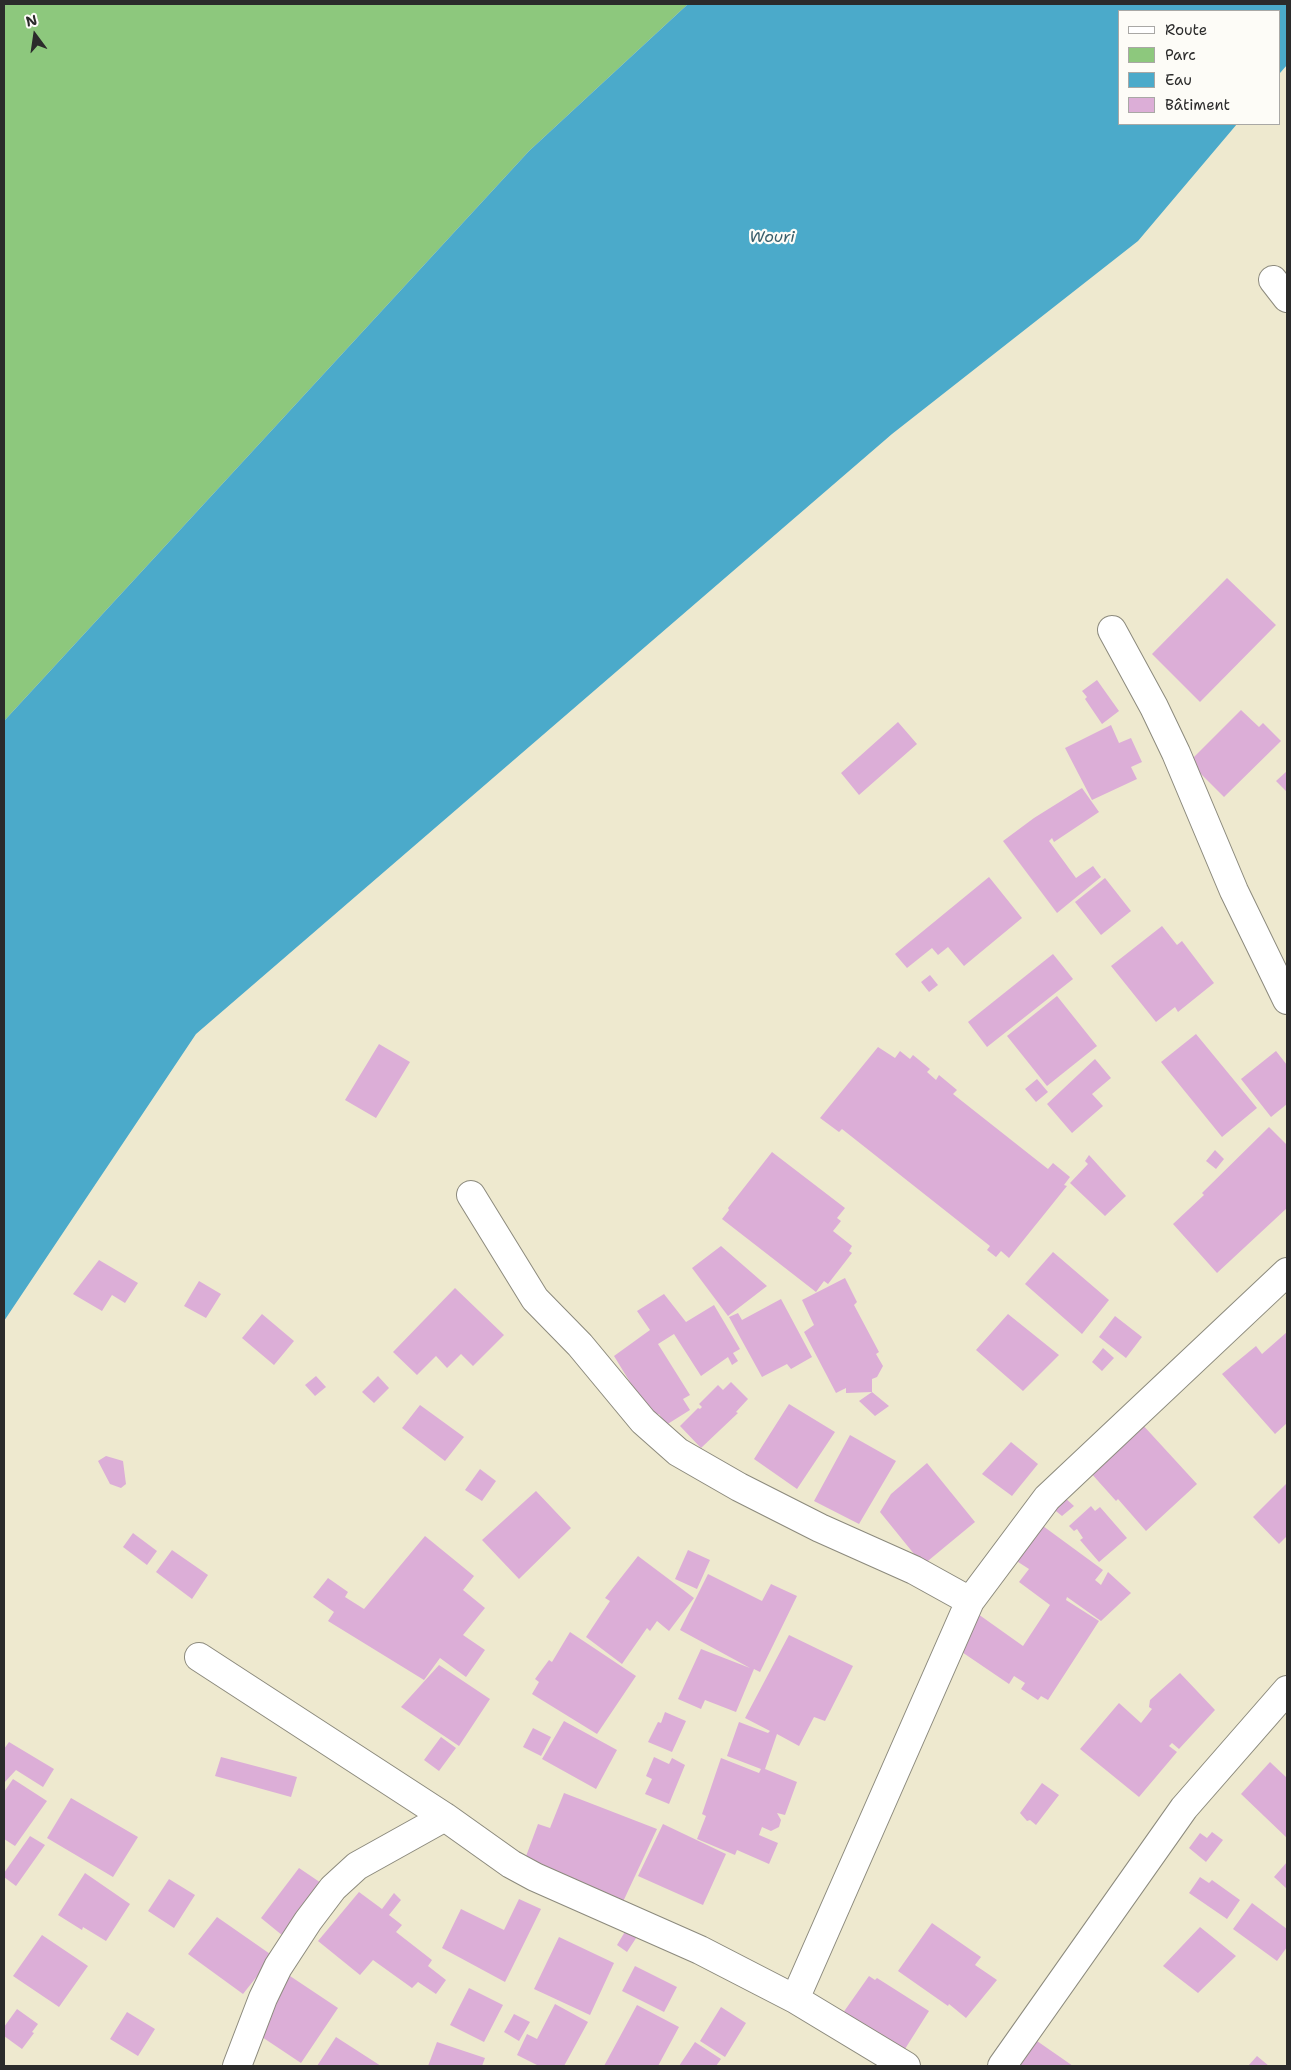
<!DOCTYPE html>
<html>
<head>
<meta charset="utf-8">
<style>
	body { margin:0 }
	#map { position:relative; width:1291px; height:2070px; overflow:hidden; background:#eee9cf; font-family:"Shantell Sans",sans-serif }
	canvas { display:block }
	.frame { position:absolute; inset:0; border:5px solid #2b2b2b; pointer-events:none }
	.legend { position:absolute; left:1118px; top:10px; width:162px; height:115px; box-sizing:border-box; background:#fdfcf7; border:1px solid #a9a8a5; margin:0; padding:6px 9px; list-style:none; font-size:15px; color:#2b2b2b }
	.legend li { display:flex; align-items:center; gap:10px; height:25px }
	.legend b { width:25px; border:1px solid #a9a8a5 }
	.north { position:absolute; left:10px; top:10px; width:50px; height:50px; -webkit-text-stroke:4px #fdfcf7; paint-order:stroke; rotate:346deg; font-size:14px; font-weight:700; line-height:20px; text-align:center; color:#2b2b2b }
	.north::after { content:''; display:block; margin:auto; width:18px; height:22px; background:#2b2b2b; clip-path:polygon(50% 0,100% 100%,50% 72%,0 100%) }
</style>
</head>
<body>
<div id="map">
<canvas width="1291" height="2070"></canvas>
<div class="frame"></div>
<ul class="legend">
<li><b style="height:6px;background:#fff"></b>Route</li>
<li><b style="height:14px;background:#8dc87d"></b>Parc</li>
<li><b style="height:14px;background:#4baaca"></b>Eau</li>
<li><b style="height:14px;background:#dcaed7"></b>Bâtiment</li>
</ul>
<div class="north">N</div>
</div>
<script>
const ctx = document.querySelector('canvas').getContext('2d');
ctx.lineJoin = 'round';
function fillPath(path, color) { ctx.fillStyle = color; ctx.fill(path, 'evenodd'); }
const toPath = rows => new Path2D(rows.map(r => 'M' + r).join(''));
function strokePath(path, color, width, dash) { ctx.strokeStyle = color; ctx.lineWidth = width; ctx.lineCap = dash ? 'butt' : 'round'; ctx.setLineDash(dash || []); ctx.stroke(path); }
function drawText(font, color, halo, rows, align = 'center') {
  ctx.font = font + ' "Shantell Sans",sans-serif'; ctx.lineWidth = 4.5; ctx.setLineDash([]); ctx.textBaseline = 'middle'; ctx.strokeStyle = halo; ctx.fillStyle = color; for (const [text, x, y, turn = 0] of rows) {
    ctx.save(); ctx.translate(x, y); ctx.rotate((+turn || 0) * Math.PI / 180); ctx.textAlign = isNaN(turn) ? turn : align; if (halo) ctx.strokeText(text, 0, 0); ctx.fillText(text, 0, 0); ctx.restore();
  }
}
const green = toPath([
	[4,4,688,4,529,151,4,721]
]);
const water = toPath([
	[688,4,1287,4,1287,65,1280,73,1280,11,1120,11,1120,124,1237,124,1138,241,892,434,196,1034,4,1321,4,721,529,151]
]);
const building = toPath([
	[1227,578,1276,625,1200,702,1152,654],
	[1097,680,1119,711,1102,724,1085,699,1087,697,1082,691],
	[1241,710,1259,727,1263,723,1281,741,1224,797,1189,762],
	[898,722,917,744,859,795,841,773],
	[1111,725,1119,743,1131,738,1142,762,1131,767,1137,779,1092,800,1065,748],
	[1287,771,1287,792,1276,781],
	[1082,788,1099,812,1054,842,1052,838,1049,841,1076,878,1093,866,1101,877,1057,913,1003,841,1034,818],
	[989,877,1022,918,964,966,948,947,938,955,932,948,907,968,895,954],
	[1105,878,1131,911,1101,935,1075,902],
	[1162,926,1177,945,1182,941,1214,983,1178,1012,1175,1007,1156,1022,1111,966],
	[1053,954,1073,979,987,1047,968,1022],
	[930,975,938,985,929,992,921,982],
	[1057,996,1097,1046,1047,1086,1007,1036],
	[1196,1034,1257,1108,1222,1137,1161,1062],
	[379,1044,410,1062,376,1118,345,1100],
	[878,1047,895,1058,900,1051,910,1059,913,1055,930,1069,927,1072,936,1080,939,1075,957,1090,953,1094,1048,1169,1053,1163,1070,1177,1064,1185,1067,1186,1009,1258,1001,1251,996,1257,987,1250,990,1246,842,1129,839,1132,820,1118],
	[1276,1051,1287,1065,1287,1104,1271,1117,1241,1079],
	[1095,1059,1111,1078,1092,1094,1103,1106,1072,1133,1047,1104],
	[1037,1079,1048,1092,1036,1102,1025,1089],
	[1269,1127,1287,1145,1287,1208,1217,1273,1173,1224,1204,1195,1202,1193],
	[1215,1150,1224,1159,1216,1169,1206,1161],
	[772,1152,845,1208,837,1218,841,1221,833,1231,852,1246,849,1251,852,1253,828,1284,824,1281,816,1292,722,1219,729,1210,728,1208],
	[1089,1155,1126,1196,1105,1216,1070,1183,1088,1164,1085,1161],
	[721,1246,767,1286,728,1316,692,1268],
	[1053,1252,1109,1300,1082,1334,1025,1284],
	[99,1260,138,1283,125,1303,112,1295,102,1311,73,1294],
	[845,1278,857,1302,854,1305,879,1352,876,1354,883,1366,877,1377,872,1379,872,1392,889,1406,875,1416,859,1401,872,1392,846,1393,846,1388,836,1393,804,1332,814,1325,802,1300],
	[199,1281,221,1294,206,1318,184,1306],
	[455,1288,504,1335,473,1366,461,1354,447,1368,436,1356,417,1375,393,1352],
	[664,1294,686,1322,714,1305,740,1349,733,1353,738,1361,732,1365,728,1357,701,1376,674,1334,658,1344,690,1395,683,1399,690,1410,666,1425,659,1414,652,1418,614,1356,650,1330,637,1311],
	[781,1299,812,1357,791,1369,787,1364,762,1377,729,1317,738,1313,742,1320],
	[262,1314,294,1341,274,1365,242,1338],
	[1008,1314,1059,1355,1023,1391,976,1350],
	[1115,1316,1142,1337,1126,1358,1099,1337],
	[1287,1332,1287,1423,1275,1434,1222,1374,1256,1346,1262,1354],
	[1103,1348,1114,1358,1102,1371,1092,1362],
	[316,1376,326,1387,315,1396,305,1385],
	[378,1376,389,1388,374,1403,362,1392],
	[731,1382,748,1399,736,1412,738,1413,701,1448,680,1426,698,1408,700,1409,702,1407,699,1404,718,1385,723,1390],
	[789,1404,835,1432,797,1489,754,1459],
	[420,1405,464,1437,445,1461,402,1428],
	[1141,1423,1197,1484,1146,1531,1118,1499,1116,1501,1090,1472],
	[850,1435,896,1461,859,1524,814,1501],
	[1011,1442,1038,1464,1012,1496,982,1474],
	[106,1456,123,1461,126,1484,121,1488,110,1484,98,1461],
	[927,1463,975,1522,923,1565,880,1512,891,1494],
	[480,1469,496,1481,482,1501,465,1490],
	[1287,1483,1287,1536,1279,1544,1253,1517],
	[536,1491,571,1528,519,1579,482,1540],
	[1063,1496,1074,1506,1062,1516,1051,1507],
	[1091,1506,1095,1511,1100,1507,1127,1538,1099,1562,1080,1540,1083,1538,1077,1529,1074,1531,1069,1526],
	[1043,1526,1103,1570,1095,1580,1101,1585,1108,1572,1131,1593,1101,1621,1067,1597,1066,1600,1099,1621,1048,1700,1041,1696,1038,1700,1021,1689,1025,1683,1014,1676,1009,1684,956,1648,978,1614,1023,1646,1050,1605,1019,1582,1029,1569,1015,1560],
	[133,1533,157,1551,147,1565,123,1547],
	[425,1536,474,1576,463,1590,485,1608,463,1635,485,1650,466,1677,440,1658,424,1680,328,1621,334,1612,313,1597,328,1578,348,1592,345,1597,364,1609],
	[172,1550,208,1575,192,1599,156,1572],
	[688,1550,710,1560,697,1589,675,1579],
	[638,1556,694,1598,669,1631,657,1621,650,1631,647,1628,622,1664,586,1637,610,1601,605,1598],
	[708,1574,762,1601,771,1584,797,1596,760,1672,754,1669,736,1712,705,1700,701,1709,678,1699,701,1649,750,1668,680,1630],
	[570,1632,636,1676,597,1734,532,1694,539,1682,535,1679,549,1660,552,1662],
	[789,1635,853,1666,825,1721,814,1717,799,1746,777,1734,765,1769,797,1782,785,1815,777,1813,781,1820,779,1827,771,1831,762,1827,759,1835,778,1843,769,1864,737,1850,735,1855,697,1839,706,1816,702,1814,721,1758,759,1773,761,1769,727,1756,739,1722,768,1733,770,1731,745,1718],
	[439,1665,490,1699,459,1746,401,1707],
	[1180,1673,1215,1710,1179,1749,1172,1743,1169,1746,1177,1752,1139,1797,1080,1749,1119,1703,1141,1723,1152,1709,1149,1707,1150,1700],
	[665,1712,686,1721,672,1752,648,1742,658,1722,661,1723],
	[564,1721,617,1750,596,1789,542,1759],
	[533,1728,551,1737,541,1756,523,1747],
	[441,1737,456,1748,439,1771,424,1760],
	[9,1742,54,1769,43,1787,16,1770,4,1783,4,1749],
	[221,1757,297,1777,291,1797,215,1776],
	[654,1757,669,1764,672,1758,685,1765,669,1804,645,1794,652,1779,646,1776],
	[1270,1762,1287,1778,1287,1838,1241,1794],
	[13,1779,47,1801,15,1846,4,1839,4,1792],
	[1042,1783,1059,1795,1036,1825,1030,1820,1027,1821,1020,1813],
	[564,1793,657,1829,621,1906,522,1867,538,1824,550,1828],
	[71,1798,138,1837,113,1877,47,1838],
	[663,1824,726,1854,703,1905,638,1876],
	[1212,1832,1223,1840,1206,1862,1189,1848,1200,1833,1207,1838],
	[30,1836,45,1845,16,1886,4,1877,4,1873],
	[1287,1862,1287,1889,1274,1877],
	[299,1868,327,1887,288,1940,261,1918],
	[85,1873,130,1904,106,1941,83,1927,82,1930,58,1915],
	[1200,1877,1209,1883,1212,1880,1240,1900,1227,1919,1189,1893],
	[169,1879,195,1895,174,1928,148,1911],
	[359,1892,382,1909,394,1893,401,1900,389,1915,402,1925,396,1932,432,1960,428,1966,446,1980,436,1994,418,1982,412,1988,373,1960,360,1975,318,1941],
	[519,1899,541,1909,505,1982,442,1948,461,1909,504,1930],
	[1252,1903,1287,1929,1287,1947,1277,1961,1233,1929],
	[217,1917,273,1956,243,1994,188,1954],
	[932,1923,981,1957,975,1965,997,1980,966,2018,949,2004,948,2006,898,1971],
	[629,1925,640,1932,627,1952,617,1945],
	[1200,1927,1236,1956,1198,1993,1163,1966],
	[42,1935,88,1966,59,2007,13,1976],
	[559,1937,614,1963,590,2015,534,1989],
	[635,1966,677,1987,664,2012,622,1991],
	[290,1976,338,2008,301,2063,253,2031],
	[869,1976,875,1980,877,1978,929,2011,898,2060,838,2020],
	[469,1988,503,2005,484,2042,450,2025],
	[555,2004,588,2022,564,2066,539,2066,517,2055,527,2034,537,2039],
	[637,2005,679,2027,658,2066,604,2066],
	[721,2007,746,2023,725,2057,700,2041],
	[17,2009,38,2024,32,2032,34,2033,22,2049,4,2036,4,2027],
	[127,2012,155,2029,138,2056,110,2039],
	[514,2014,530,2022,519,2041,504,2032],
	[336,2037,381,2066,317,2066],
	[1037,2041,1073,2066,1019,2066],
	[437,2042,485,2058,482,2066,428,2066],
	[695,2042,721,2059,716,2066,679,2066],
	[1257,2056,1269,2066,1248,2066]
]);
const minor = toPath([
	[1273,280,1287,298],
	[1112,630,1154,707,1176,753,1234,891,1287,1000],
	[471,1195,535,1299,580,1345,643,1421,678,1452,739,1487,820,1528,914,1570,970,1601],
	[199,1657,445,1817,511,1864,535,1877,700,1950,795,1999,906,2066],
	[795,1999,970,1601,1047,1498,1287,1272],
	[237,2066,263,1998,278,1967,308,1921,333,1888,357,1866,445,1817],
	[1002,2066,1184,1808,1287,1690]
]);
const waterNames = [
	["Wouri",772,238]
];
fillPath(green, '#8dc87d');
fillPath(water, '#4baaca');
fillPath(building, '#dcaed7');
strokePath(minor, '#8c8a7d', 30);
strokePath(minor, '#fff', 28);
drawText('italic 16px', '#385e6b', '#fdfcf7', waterNames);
</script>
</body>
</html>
